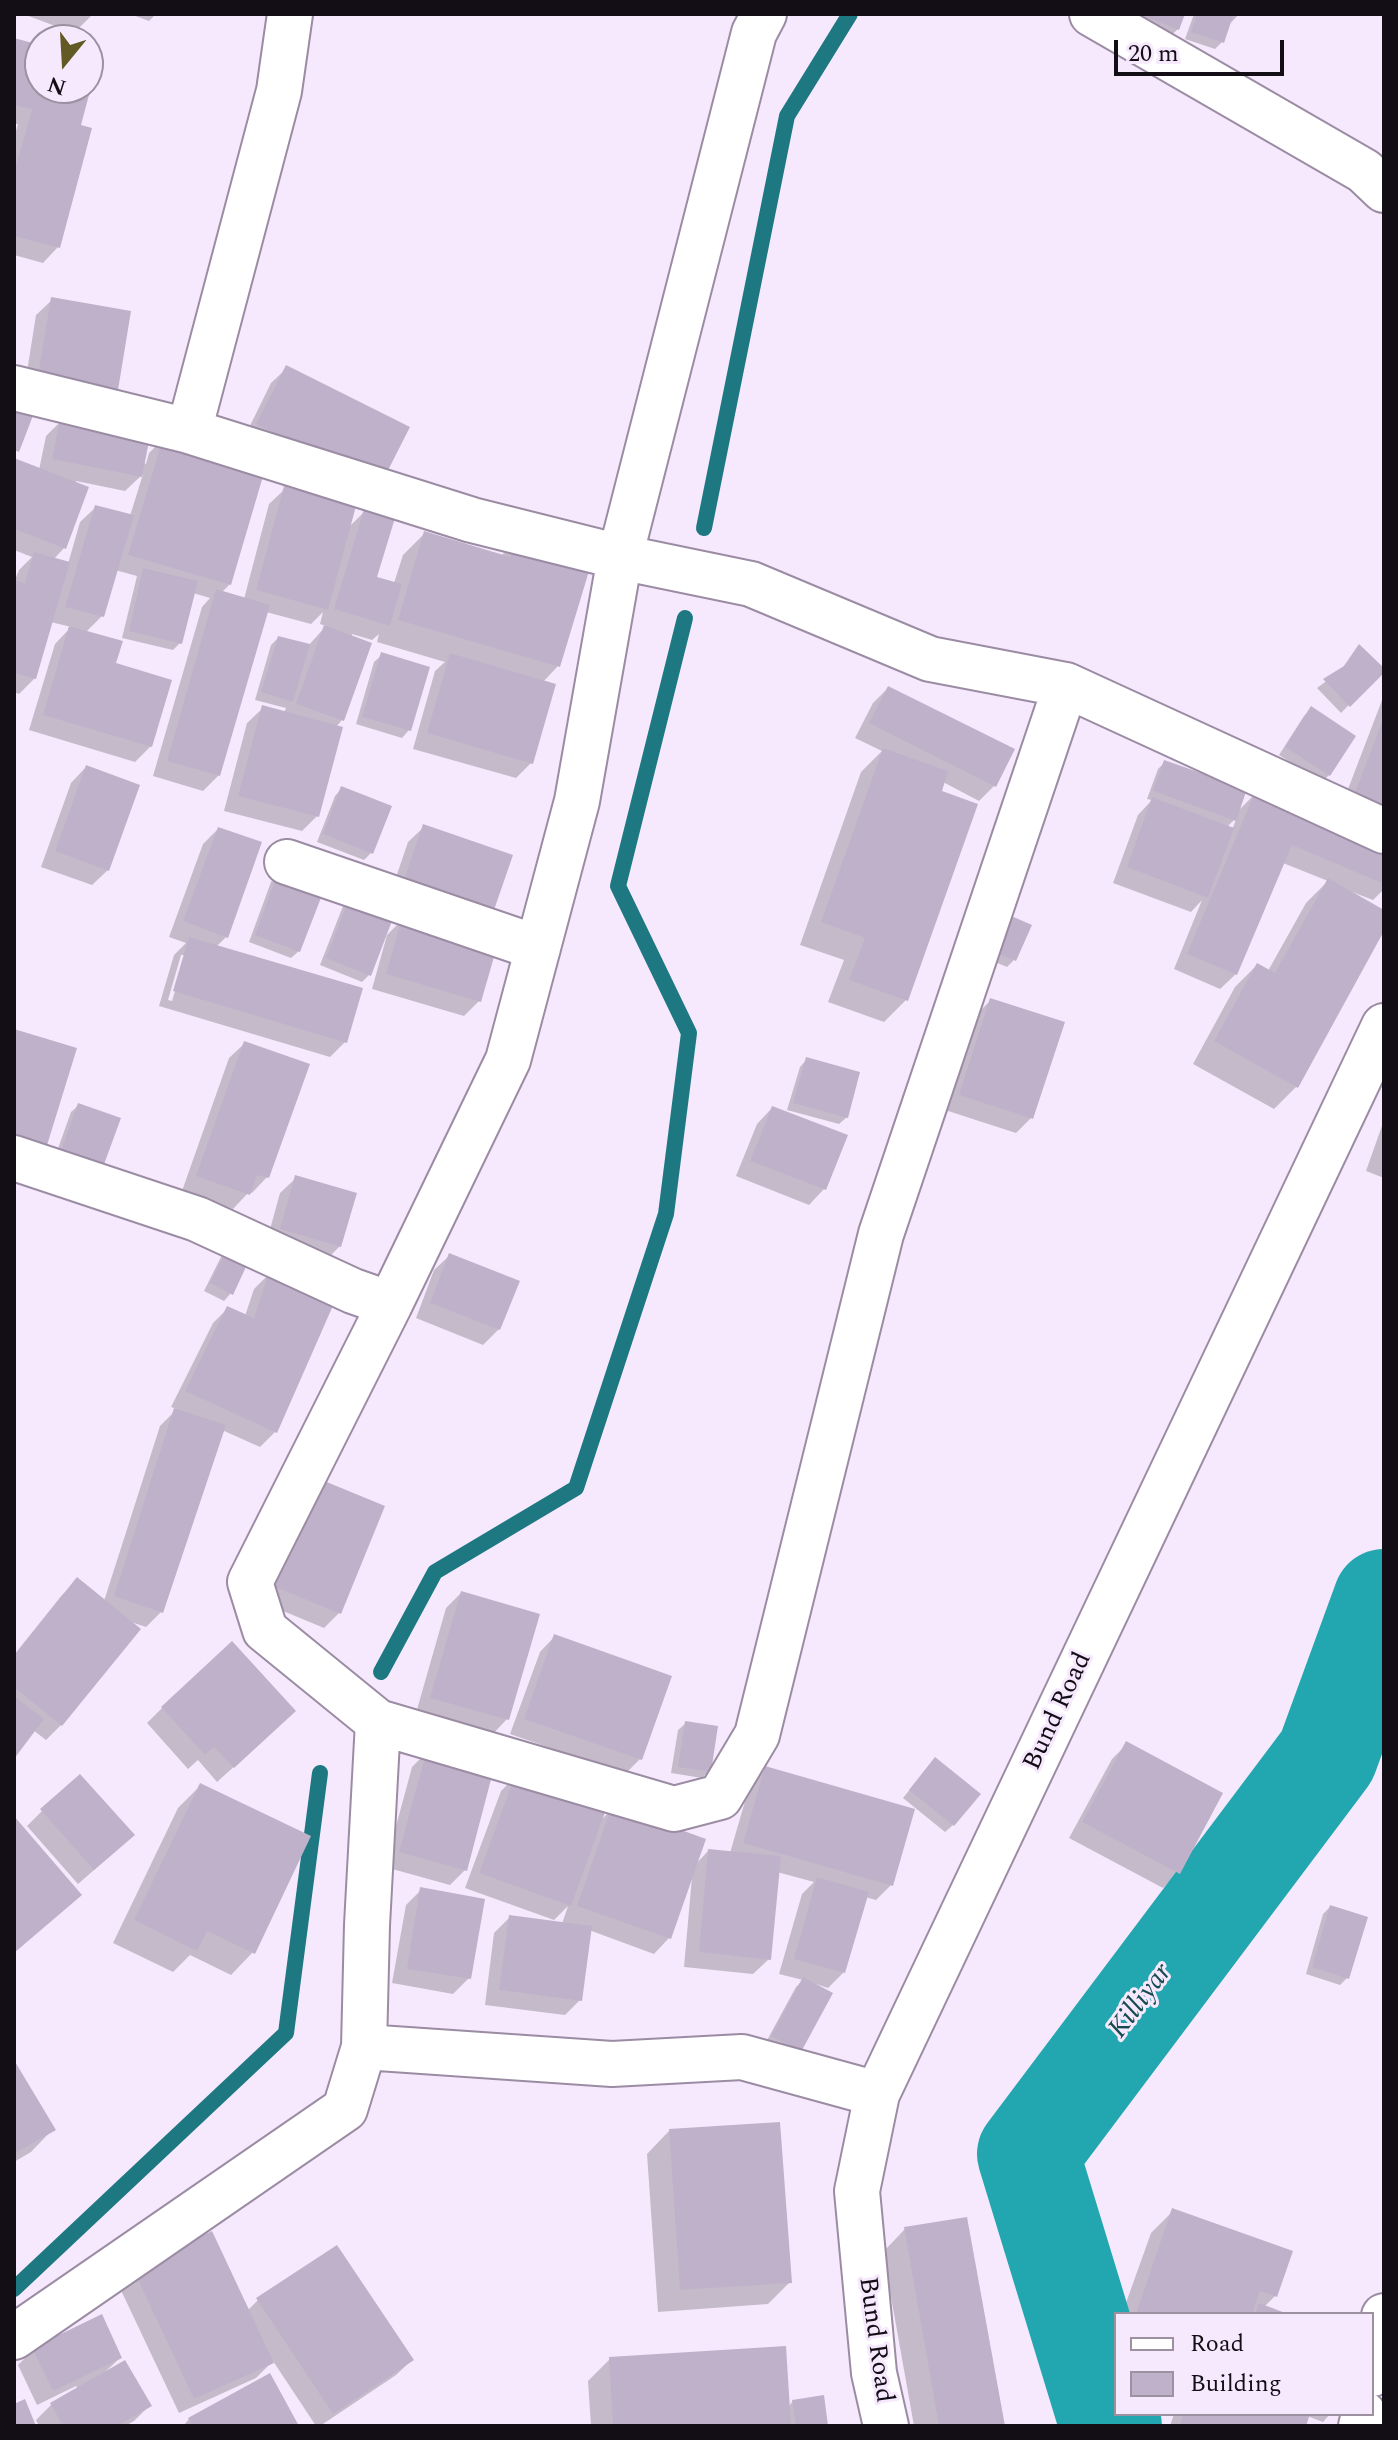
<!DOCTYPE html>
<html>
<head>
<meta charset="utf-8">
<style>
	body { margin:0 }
	#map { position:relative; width:1398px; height:2440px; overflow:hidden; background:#f6e9fd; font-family:Spectral,serif }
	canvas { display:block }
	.frame { position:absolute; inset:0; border:16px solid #130e16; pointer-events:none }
	.legend { position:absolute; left:1114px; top:2312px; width:260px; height:104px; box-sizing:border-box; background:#f6e9fd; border:2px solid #9b91a1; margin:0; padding:10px 14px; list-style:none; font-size:24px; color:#130e16 }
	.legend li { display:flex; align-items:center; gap:16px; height:40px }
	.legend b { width:40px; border:2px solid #9b91a1 }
	.north { position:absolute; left:24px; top:24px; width:80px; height:80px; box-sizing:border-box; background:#f6e9fd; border:2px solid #9b91a1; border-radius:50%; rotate:198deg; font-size:22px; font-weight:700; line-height:32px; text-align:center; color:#130e16 }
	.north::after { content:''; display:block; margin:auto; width:28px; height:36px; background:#625925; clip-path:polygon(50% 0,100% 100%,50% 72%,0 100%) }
	.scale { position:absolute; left:1114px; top:40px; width:170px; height:36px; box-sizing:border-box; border:4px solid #130e16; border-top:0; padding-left:10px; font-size:24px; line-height:28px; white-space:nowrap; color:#130e16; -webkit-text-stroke:6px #f6e9fd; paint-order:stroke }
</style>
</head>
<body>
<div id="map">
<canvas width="1398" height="2440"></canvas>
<div class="frame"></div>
<ul class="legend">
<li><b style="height:10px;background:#fff"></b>Road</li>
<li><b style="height:22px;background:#bfb1c9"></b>Building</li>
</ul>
<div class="north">N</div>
<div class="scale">20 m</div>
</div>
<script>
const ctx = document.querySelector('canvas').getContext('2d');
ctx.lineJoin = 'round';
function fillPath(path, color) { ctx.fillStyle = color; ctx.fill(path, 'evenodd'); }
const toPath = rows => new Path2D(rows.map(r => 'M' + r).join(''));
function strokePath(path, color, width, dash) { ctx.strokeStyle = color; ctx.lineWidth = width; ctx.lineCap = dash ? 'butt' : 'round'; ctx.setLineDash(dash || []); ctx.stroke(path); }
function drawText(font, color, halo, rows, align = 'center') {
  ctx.font = font + ' Spectral,serif'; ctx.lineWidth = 6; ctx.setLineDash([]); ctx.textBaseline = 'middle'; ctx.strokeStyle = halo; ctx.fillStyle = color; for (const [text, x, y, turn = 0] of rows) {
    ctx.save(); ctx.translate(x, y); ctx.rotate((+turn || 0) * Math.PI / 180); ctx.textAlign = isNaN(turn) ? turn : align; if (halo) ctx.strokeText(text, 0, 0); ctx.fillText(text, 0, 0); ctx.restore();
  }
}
const shadow = toPath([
	[23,14,93,14,74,33],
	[130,14,156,14,149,21],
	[1111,14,1183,14,1178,29,1162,44],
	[1194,14,1239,14,1228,26,1222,42,1215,49,1185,39],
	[14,40,40,47,40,88,88,88,88,60,96,63,79,127,58,247,43,263,14,255,14,130,16,131,18,124,14,124],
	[52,300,128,312,23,397,36,315],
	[287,368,379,485,243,440,271,383],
	[61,421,146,464,149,453,164,438,230,584,221,593,244,599,269,504,285,489,348,528,364,512,375,578,394,583,403,555,425,533,501,556,517,540,558,666,543,682,531,763,516,778,413,749,435,671,445,662,377,642,379,634,372,640,352,634,342,720,336,727,317,816,302,831,224,811,247,723,263,708,284,713,286,708,255,700,271,645,278,638,308,646,326,626,320,624,323,612,311,624,266,612,219,775,203,791,153,776,202,607,210,598,193,593,180,643,173,650,122,638,137,576,115,570,102,616,85,633,114,664,151,746,135,762,29,730,55,644,71,627,51,622,35,678,19,694,14,692,14,582,19,570,32,557,14,550,14,460,39,470,46,436],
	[143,474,130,516,96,507,80,522,68,564,53,560,64,548,76,481,125,491],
	[1359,647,1383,670,1341,713,1317,688,1340,671],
	[382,655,409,730,402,738,356,724,374,662],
	[888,688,995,785,979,801,943,782,906,1000,884,1022,828,1002,844,960,800,945,861,772,882,751,855,738,873,703],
	[1384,695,1384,824,1340,810],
	[1311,709,1329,775,1322,782,1279,755,1304,716],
	[1165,762,1236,813,1255,794,1384,848,1384,889,1373,900,1352,892,1351,894,1384,913,1384,927,1296,1087,1274,1109,1193,1064,1235,987,1257,965,1268,971,1306,903,1328,881,1283,863,1236,974,1220,989,1174,969,1202,900,1191,912,1113,883,1138,815,1152,800,1147,799,1158,769],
	[1237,817,1232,830,1226,828],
	[86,767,108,870,92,885,41,867,71,783],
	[342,788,372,852,364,860,317,842,335,796],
	[424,827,477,925,390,895,408,842],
	[218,829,226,937,216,947,345,1042,330,1057,159,1006,174,955,186,943,169,937,203,844],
	[181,955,186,955,172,1001,168,1000],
	[279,874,299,951,291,958,249,942,271,882],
	[350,898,369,975,362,982,320,965,343,906],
	[1003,915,1014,960,1007,967,981,956],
	[404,918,479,1001,464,1016,372,989,387,935],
	[991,1000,1031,1118,1016,1133,945,1110,975,1016],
	[245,1043,267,1177,252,1193,249,1192,233,1209,182,1191,229,1058],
	[807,1059,847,1117,839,1124,787,1110,800,1067],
	[79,1105,119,1119,50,1171,71,1112],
	[772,1108,824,1189,809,1205,736,1176,757,1124],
	[1384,1120,1384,1178,1366,1171],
	[296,1178,340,1246,324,1262,266,1244,280,1193],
	[230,1248,231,1293,224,1301,204,1291,222,1255],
	[450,1255,499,1329,483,1345,416,1318,434,1270],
	[269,1274,275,1432,260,1447,222,1430,161,1612,146,1627,131,1622,61,1725,46,1740,33,1730,14,1755,14,1655,62,1595,78,1580,104,1601,160,1426,177,1409,171,1407,213,1323,228,1308,245,1316,254,1289],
	[318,1481,339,1613,324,1628,259,1601],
	[461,1593,538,1615,507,1719,492,1735,416,1713,446,1608],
	[555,1636,640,1759,625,1774,510,1734,540,1652],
	[162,1708,278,1727,217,1782,198,1760,188,1769,147,1723],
	[686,1723,709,1771,702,1778,671,1773,678,1730],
	[1127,1744,1179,1873,1163,1888,1069,1838,1112,1759],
	[427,1752,465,1870,450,1885,385,1867,412,1767],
	[928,1767,953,1825,945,1832,903,1798],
	[766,1769,891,1885,876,1900,865,1897,844,1972,828,1988,816,1984,800,2051,765,2044,796,1987,803,1980,779,1974,802,1894,814,1882,777,1872,769,1959,753,1974,684,1967,692,1877,669,1938,654,1954,589,1930,580,2000,565,2015,485,2005,494,1933,510,1917,562,1924,568,1906,554,1920,465,1888,501,1791,517,1775,600,1821,613,1808,695,1865,708,1851,730,1853,750,1784],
	[200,1786,253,1952,231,1975,190,1955,173,1972,113,1943,178,1808],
	[42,1811,117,1850,78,1884,27,1826],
	[421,1890,469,1978,453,1994,392,1983,406,1905],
	[1330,1907,1347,1978,1340,1985,1306,1974,1323,1914],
	[14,2064,53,2129,31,2152,14,2162],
	[669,2131,790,2282,768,2304,658,2312,647,2154],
	[1173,2211,1290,2252,1275,2296,1264,2307,1283,2314,1122,2314,1151,2233],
	[905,2229,1003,2426,914,2426,883,2252],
	[134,2268,247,2311,258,2300,412,2360,396,2375,320,2426,316,2426,273,2361,256,2378,179,2413,118,2284],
	[1116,2332,1116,2352,1110,2350],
	[33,2350,120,2358,106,2371,149,2406,134,2421,125,2426,39,2426,36,2420,51,2405,78,2389,76,2386,37,2405,18,2365],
	[610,2359,788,2407,793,2401,826,2426,591,2426,588,2381],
	[1174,2414,1330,2414,1323,2422,1307,2416,1304,2426,1170,2426],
	[189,2419,297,2426,183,2426]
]);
const stream = toPath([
	[704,528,787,116,850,14],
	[381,1672,435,1572,576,1488,666,1214,689,1033,618,886,685,618],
	[14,2289,286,2033,320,1773]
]);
const river = toPath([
	[1111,2426,1028,2154,1327,1756,1384,1600]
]);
const building = toPath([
	[1139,14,1185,14,1179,30],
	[1197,14,1233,16,1224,43,1191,32],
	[14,38,40,45,40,88,88,88,88,58,98,61,81,125,92,128,60,248,14,236,14,173,32,109,14,105],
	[51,297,131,311,117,396,37,382],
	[286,365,410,427,380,486,256,424],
	[14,406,34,413,19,452,14,450],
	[60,419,150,436,142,477,52,459],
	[164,435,266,466,231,585,128,555],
	[14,458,89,487,66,549,14,529],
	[284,486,356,506,328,610,256,590],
	[95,505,134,515,104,617,65,607],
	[364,509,395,518,377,577,402,584,390,626,334,609],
	[424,531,510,557,516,538,592,561,560,667,398,620],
	[34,552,70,562,36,679,14,673,14,580,25,583],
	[143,568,198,581,182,644,129,631],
	[216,589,270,605,220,776,167,761],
	[324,625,372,643,344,721,296,704],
	[69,626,123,641,116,663,172,680,152,747,43,715],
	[278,636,310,644,293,702,261,692],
	[1359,644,1384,668,1384,673,1350,707,1323,679,1344,666],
	[381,652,430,667,411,731,362,717],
	[450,653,556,684,533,764,427,733],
	[888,686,1015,749,996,787,869,723],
	[262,705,343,727,319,817,238,796],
	[1311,706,1356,736,1330,776,1285,747],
	[1384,717,1384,806,1354,795],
	[883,748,948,771,942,791,978,804,908,1001,849,980,865,938,821,922],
	[1164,760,1247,789,1236,821,1153,791],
	[86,765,140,785,109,871,55,851],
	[341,786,392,806,373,854,323,834],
	[1255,792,1384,846,1384,884,1292,845,1237,975,1187,954],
	[1152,797,1234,828,1208,898,1127,867],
	[423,824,513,855,494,910,404,880],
	[218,827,262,842,228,938,183,921],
	[278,872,324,890,300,952,255,935],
	[1328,878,1384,910,1384,931,1298,1088,1214,1041,1257,963,1275,973],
	[350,896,395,913,371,976,326,958],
	[1002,912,1032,925,1016,961,987,949],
	[403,915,498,943,481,1002,386,974],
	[189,937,363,988,347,1043,173,991],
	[990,998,1065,1022,1033,1119,959,1095],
	[14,1029,77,1048,44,1155,14,1146],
	[244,1041,310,1064,269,1178,257,1175,250,1195,196,1176],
	[806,1057,860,1072,848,1118,793,1103],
	[78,1103,121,1118,99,1178,56,1164],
	[772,1106,848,1135,826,1190,750,1161],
	[295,1175,357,1193,341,1247,280,1229],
	[229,1245,251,1256,233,1295,210,1283],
	[449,1253,520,1281,500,1330,430,1303],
	[269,1272,335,1301,277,1433,185,1391,227,1306,254,1318],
	[174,1408,226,1425,163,1613,114,1596],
	[317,1478,385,1506,341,1614,273,1586],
	[77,1577,141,1629,62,1726,14,1687,14,1656],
	[461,1591,540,1614,509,1720,430,1698],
	[554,1634,672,1676,642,1760,524,1719],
	[232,1641,296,1711,234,1768,214,1747,205,1755,161,1707],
	[14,1696,44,1719,14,1759],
	[685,1721,718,1726,711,1772,678,1767],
	[1126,1741,1223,1793,1180,1874,1082,1822],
	[427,1750,494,1768,467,1871,399,1852],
	[935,1757,981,1794,954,1826,909,1790],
	[765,1766,915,1809,893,1886,743,1843],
	[516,1773,607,1807,571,1906,479,1873],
	[80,1774,135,1835,94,1870,40,1809],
	[200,1783,311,1836,255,1954,207,1931,197,1951,134,1920],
	[612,1805,706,1839,671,1939,577,1906],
	[14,1816,82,1895,14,1953],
	[708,1849,781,1856,771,1960,699,1952],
	[817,1877,869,1892,845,1973,794,1959],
	[420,1887,485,1899,471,1979,407,1969],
	[1330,1905,1368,1917,1349,1979,1312,1967],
	[509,1915,592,1926,582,2001,499,1990],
	[803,1977,833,1993,801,2052,771,2036],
	[14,2060,56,2130,14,2154],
	[780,2122,792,2283,680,2290,669,2129],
	[1172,2208,1293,2251,1277,2297,1260,2291,1252,2314,1136,2314],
	[967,2217,1005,2426,939,2426,904,2227],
	[212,2231,274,2363,194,2399,132,2267],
	[337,2245,414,2360,333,2414,256,2298],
	[1259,2303,1288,2314,1255,2314],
	[102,2314,122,2358,53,2391,32,2348],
	[786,2346,791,2426,613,2426,609,2357],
	[125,2360,152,2406,117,2426,63,2426,50,2403],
	[270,2373,299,2426,193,2426,188,2418],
	[824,2395,828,2426,796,2426,792,2400],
	[25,2399,36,2426,14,2426,14,2404],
	[1183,2414,1310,2414,1306,2426,1180,2426]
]);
const minor = toPath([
	[1092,14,1364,171,1384,190],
	[14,388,189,431,472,520,620,557,751,584,930,659,1066,685,1384,831],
	[189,431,279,91,290,14],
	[287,862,538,948],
	[14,1158,197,1219,353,1291,390,1304,508,1060,577,801,620,557,754,33,764,14],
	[378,1722,674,1809,720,1797,757,1735,881,1234,1066,685],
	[364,2047,612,2064,742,2057,877,2094],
	[14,2337,345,2109,364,2047,367,1925,378,1722,265,1630,250,1582,390,1304],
	[1372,2374,1384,2316],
	[886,2426,874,2373,857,2191,877,2094,1384,1026],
	[1361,2426,1364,2414]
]);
const streetNames = [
	["Bund Road",1059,1712,-65],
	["Bund Road",874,2340,82]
];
const waterNames = [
	["Killiyar",1142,2002,-53]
];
fillPath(shadow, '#0003');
strokePath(stream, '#1e7882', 16);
strokePath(river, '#22a6b0', 102);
fillPath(building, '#bfb1c9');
strokePath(minor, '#9b8ca4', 48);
strokePath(minor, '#fff', 44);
drawText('26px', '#130e16', '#f6e9fd', streetNames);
drawText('italic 28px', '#164b4f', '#f6e9fd', waterNames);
</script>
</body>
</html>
